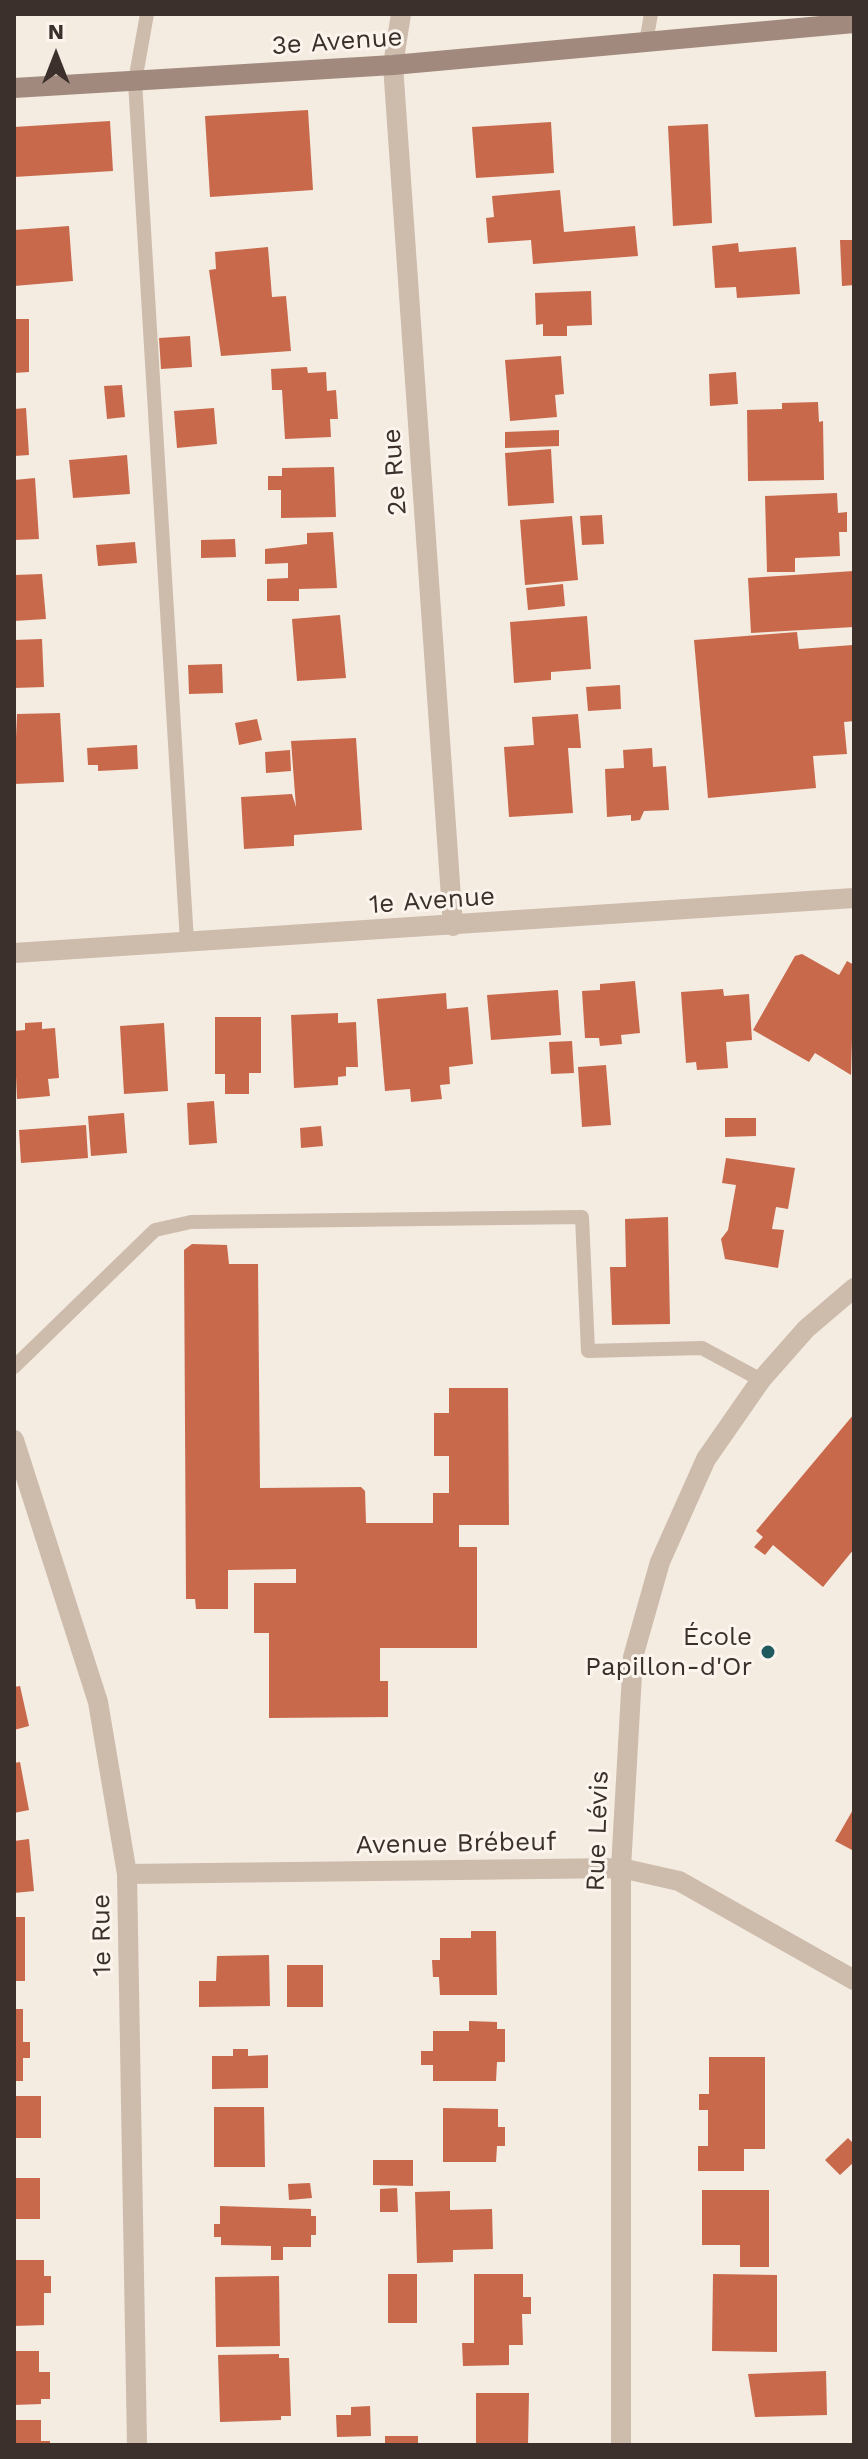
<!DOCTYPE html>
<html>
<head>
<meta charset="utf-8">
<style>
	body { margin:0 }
	#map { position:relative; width:868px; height:2459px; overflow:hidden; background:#f4ebe1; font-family:"Work Sans",sans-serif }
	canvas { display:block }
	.frame { position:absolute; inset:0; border:16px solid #3b302b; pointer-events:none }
	.north { position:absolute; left:16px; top:16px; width:80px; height:80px; -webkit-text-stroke:6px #fbf5ee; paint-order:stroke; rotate:0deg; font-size:22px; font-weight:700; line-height:32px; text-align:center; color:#3b302b }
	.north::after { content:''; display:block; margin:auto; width:28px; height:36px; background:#3b302b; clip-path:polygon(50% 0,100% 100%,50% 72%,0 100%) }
</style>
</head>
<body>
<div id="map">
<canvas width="868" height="2459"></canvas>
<div class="frame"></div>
<div class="north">N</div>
</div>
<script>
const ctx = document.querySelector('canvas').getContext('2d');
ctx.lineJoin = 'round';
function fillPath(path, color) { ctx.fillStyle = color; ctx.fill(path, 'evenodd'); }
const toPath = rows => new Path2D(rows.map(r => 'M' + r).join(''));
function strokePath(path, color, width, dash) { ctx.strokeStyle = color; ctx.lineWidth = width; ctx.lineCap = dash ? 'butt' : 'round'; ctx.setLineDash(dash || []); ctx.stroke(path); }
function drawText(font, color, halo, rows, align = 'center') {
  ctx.font = font + ' "Work Sans",sans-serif'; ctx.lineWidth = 6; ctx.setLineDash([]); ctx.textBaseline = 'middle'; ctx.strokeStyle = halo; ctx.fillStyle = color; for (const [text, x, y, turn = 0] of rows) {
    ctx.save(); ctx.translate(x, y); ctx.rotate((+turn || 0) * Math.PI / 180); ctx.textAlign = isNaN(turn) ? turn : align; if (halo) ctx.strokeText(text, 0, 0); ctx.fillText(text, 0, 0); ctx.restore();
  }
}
const building = toPath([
	[308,110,313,190,210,197,205,116],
	[110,121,113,171,14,177,14,127],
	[551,122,554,173,476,178,472,127],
	[708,124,712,223,673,226,668,126],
	[560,190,564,232,635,226,638,256,533,264,531,240,488,243,486,218,494,217,492,196],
	[69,226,73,281,14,286,14,230],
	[840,240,854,240,854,285,842,286],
	[738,243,739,252,796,247,800,294,737,298,736,287,715,288,712,246],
	[268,247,272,297,286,296,291,351,221,356,209,270,216,269,215,252],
	[591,291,592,325,567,326,567,336,543,336,543,324,536,325,535,293],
	[14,319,29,319,29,372,14,373],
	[190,336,192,367,161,369,159,338],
	[561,356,564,394,555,395,557,417,510,421,505,360],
	[307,367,308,373,326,372,327,391,336,390,338,419,330,419,331,437,285,439,282,390,272,390,271,369],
	[736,372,738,404,710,406,709,374],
	[122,385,125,417,107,419,104,386],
	[818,402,819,422,823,421,824,480,748,481,747,410,782,409,782,403],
	[26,408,29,455,14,456,14,409],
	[214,408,217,444,177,448,174,411],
	[559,430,559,446,505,448,505,432],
	[551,449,554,503,508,506,505,453],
	[127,455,130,494,73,498,69,460],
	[334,467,336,517,281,518,281,490,268,490,268,476,282,476,282,468],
	[35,478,39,539,14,540,14,480],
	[837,493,838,513,847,512,847,532,839,532,840,556,795,558,795,572,767,572,765,496],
	[602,515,604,544,582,545,580,516],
	[572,516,578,580,525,585,520,520],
	[333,532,337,588,299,589,299,601,267,601,267,579,288,578,288,563,265,564,265,549,307,544,307,533],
	[235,539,236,557,201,558,201,540],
	[135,542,137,563,98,566,96,545],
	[854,571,854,627,751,633,748,578],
	[42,574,46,619,14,621,14,575],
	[563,584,565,606,528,610,526,588],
	[340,615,346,678,297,681,292,619],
	[587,616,591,669,551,672,551,680,514,683,510,622],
	[797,632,799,649,853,645,854,721,844,722,847,754,813,756,816,788,708,798,694,640],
	[42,639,44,687,14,688,14,640],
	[222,664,223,693,189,694,188,665],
	[620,685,621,709,588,711,586,687],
	[60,713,64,782,14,784,17,714],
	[578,714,581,748,568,748,573,813,509,817,504,747,534,745,532,717],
	[257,719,262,740,239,745,235,723],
	[356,738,362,830,294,835,294,846,244,849,241,797,292,794,296,807,291,741],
	[137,745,138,769,98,771,98,765,88,765,87,748],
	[652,748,653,767,666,766,669,810,644,811,640,820,631,821,631,815,607,817,605,769,624,768,623,750],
	[290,750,291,771,266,773,265,752],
	[802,954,839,975,847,961,854,965,851,1075,815,1053,809,1062,753,1030,795,956],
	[635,981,640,1033,621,1035,622,1044,600,1046,599,1038,585,1038,582,991,600,990,600,984],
	[723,989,724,996,749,994,752,1040,726,1042,728,1068,697,1070,696,1062,686,1063,681,992],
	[558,990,561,1035,491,1040,487,995],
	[446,993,447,1009,468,1007,473,1064,449,1067,450,1084,440,1085,442,1099,411,1102,410,1089,385,1091,377,999],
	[338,1013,338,1023,356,1022,358,1067,346,1067,346,1076,338,1077,338,1085,294,1088,291,1015],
	[215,1017,261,1017,261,1073,249,1073,249,1094,225,1094,225,1074,215,1074],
	[42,1022,42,1029,55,1028,59,1078,48,1079,50,1096,17,1099,14,1031,25,1030,25,1023],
	[164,1023,168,1091,124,1094,120,1026],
	[572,1041,574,1073,551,1074,549,1042],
	[606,1065,611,1125,582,1127,578,1067],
	[214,1101,217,1143,189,1145,187,1103],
	[124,1113,127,1153,91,1156,88,1116],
	[725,1118,756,1118,756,1136,725,1137],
	[86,1125,88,1158,21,1163,19,1130],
	[321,1126,323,1146,301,1148,300,1128],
	[726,1158,795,1168,788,1209,776,1207,772,1229,784,1230,778,1268,725,1259,721,1239,728,1230,736,1185,722,1183],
	[668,1217,670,1324,612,1325,610,1267,626,1267,625,1219],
	[192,1244,227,1245,229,1264,258,1264,260,1488,361,1487,365,1491,366,1523,433,1523,433,1493,449,1493,449,1456,434,1456,434,1413,449,1413,449,1388,508,1388,509,1525,459,1525,459,1547,477,1547,477,1648,380,1648,380,1681,388,1681,388,1717,269,1718,269,1633,254,1633,254,1583,296,1583,296,1569,228,1570,228,1609,196,1609,195,1599,186,1599,184,1250],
	[854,1414,854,1549,823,1587,773,1545,765,1555,754,1547,763,1537,756,1531],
	[20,1686,29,1726,14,1730,14,1687],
	[20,1762,29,1810,14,1813,14,1763],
	[854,1808,854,1851,835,1841],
	[29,1839,34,1891,14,1893,14,1841],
	[14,1917,25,1917,25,1981,14,1981],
	[471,1931,496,1931,497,1995,440,1995,439,1977,433,1977,432,1960,440,1960,440,1938,471,1938],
	[269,1955,270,2006,199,2007,199,1981,216,1981,217,1956],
	[287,1965,323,1965,323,2007,287,2007],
	[14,2009,23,2009,23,2042,30,2042,30,2058,23,2058,23,2081,14,2081],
	[469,2021,497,2022,497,2029,505,2029,505,2062,497,2062,496,2081,433,2081,433,2065,421,2065,421,2051,433,2051,433,2031,469,2031],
	[233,2049,248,2049,248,2056,268,2055,268,2088,212,2089,212,2056,233,2056],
	[709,2057,765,2057,765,2149,744,2149,744,2171,698,2171,698,2146,708,2146,708,2110,699,2110,699,2094,709,2094],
	[14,2096,41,2096,41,2138,14,2138],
	[214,2107,264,2107,265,2167,214,2167],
	[443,2108,498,2109,498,2127,505,2127,505,2146,497,2146,496,2162,443,2162],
	[848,2138,854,2144,854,2162,840,2175,825,2160],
	[373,2160,413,2160,413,2186,373,2185],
	[14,2178,40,2178,40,2219,14,2219],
	[310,2183,312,2198,289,2200,288,2184],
	[397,2188,398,2212,380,2212,380,2189],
	[702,2190,769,2190,769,2267,740,2267,740,2245,702,2245],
	[450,2191,450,2210,492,2209,493,2249,453,2250,453,2262,417,2263,415,2192],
	[220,2206,311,2209,311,2216,316,2216,316,2235,311,2235,311,2247,283,2247,283,2260,271,2260,271,2246,221,2245,221,2237,214,2237,214,2224,220,2224],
	[14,2260,44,2260,44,2276,51,2276,51,2293,44,2293,44,2325,14,2326],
	[388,2274,417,2274,417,2323,388,2323],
	[474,2274,523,2274,523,2297,531,2297,531,2314,522,2314,523,2345,509,2345,509,2365,463,2366,462,2343,474,2343],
	[713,2274,777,2275,777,2352,712,2351],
	[279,2276,280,2346,216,2347,215,2277],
	[14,2351,39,2351,39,2372,50,2372,50,2399,41,2399,41,2404,14,2405],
	[279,2354,279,2358,289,2358,291,2416,281,2416,281,2420,220,2422,218,2355],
	[826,2371,827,2415,755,2417,748,2374],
	[476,2393,529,2393,528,2445,476,2445],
	[370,2406,371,2436,337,2437,336,2415,351,2415,351,2407],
	[14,2420,41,2420,41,2441,50,2441,50,2445,14,2445],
	[385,2436,418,2436,418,2445,385,2445]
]);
const service = toPath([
	[147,14,135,81,187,942],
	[646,42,651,14],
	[14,1367,155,1230,191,1222,582,1217,588,1351,702,1348,761,1380]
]);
const minor = toPath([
	[401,14,393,65,453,926],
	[14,953,854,898],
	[14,1440,98,1702,127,1874,137,2445],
	[127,1874,621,1868,679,1881,854,1980],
	[621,2445,621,1868,633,1657,660,1562,706,1459,761,1380,806,1329,854,1288]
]);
const secondary = toPath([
	[14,88,393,65,854,23]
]);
const markers = [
	[768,1652,8,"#1f5a5e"]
];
const streetNames = [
	["3e Avenue",337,42,-4],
	["2e Rue",395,472,-94],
	["1e Avenue",432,901,-4],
	["Rue Lévis",598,1831,-88],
	["Avenue Brébeuf",456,1844,-1],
	["1e Rue",102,1935,-91]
];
const poiNames = [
	["École",752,1637],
	["Papillon-d'Or",752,1667]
];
fillPath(building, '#c8694b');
strokePath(service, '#cdbbac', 14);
strokePath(minor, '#cdbbac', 20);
strokePath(secondary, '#a18a7d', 20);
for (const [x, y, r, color] of markers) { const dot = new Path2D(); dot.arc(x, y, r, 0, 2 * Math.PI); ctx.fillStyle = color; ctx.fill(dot); strokePath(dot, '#fbf5ee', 3); }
drawText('26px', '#3b302b', '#fbf5ee', streetNames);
drawText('26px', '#3b302b', '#fbf5ee', poiNames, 'right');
</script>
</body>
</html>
